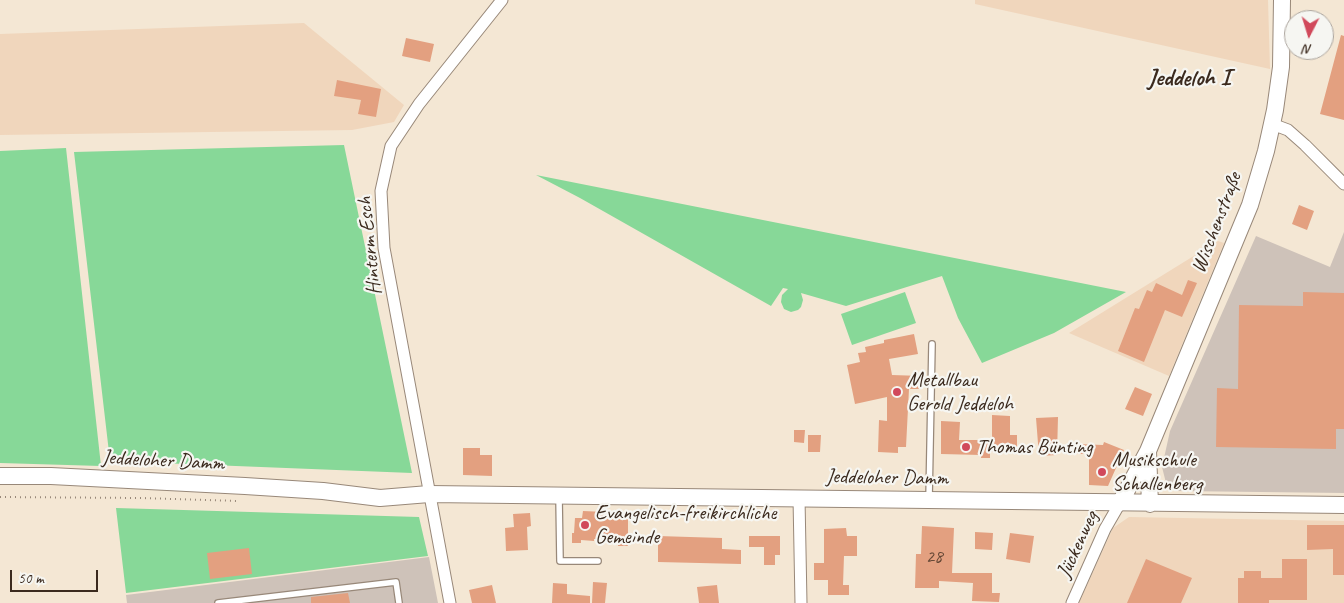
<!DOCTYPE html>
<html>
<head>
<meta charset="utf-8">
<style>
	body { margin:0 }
	#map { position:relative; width:1344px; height:603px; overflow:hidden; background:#f4e7d4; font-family:Caveat,sans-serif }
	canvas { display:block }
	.north { position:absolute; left:1284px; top:10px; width:50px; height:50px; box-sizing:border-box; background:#f6f6f2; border:1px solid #aba49d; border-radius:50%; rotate:185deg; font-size:14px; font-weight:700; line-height:20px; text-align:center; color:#3b2a1e }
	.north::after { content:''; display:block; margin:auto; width:18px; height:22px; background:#d1495b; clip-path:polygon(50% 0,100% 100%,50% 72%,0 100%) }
	.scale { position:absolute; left:10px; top:570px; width:88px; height:22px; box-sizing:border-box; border:2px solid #3b2a1e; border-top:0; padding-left:6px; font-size:15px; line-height:18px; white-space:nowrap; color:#3b2a1e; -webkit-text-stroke:4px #f6f6f2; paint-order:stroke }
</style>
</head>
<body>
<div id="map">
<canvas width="1344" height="603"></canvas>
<div class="north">N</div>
<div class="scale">50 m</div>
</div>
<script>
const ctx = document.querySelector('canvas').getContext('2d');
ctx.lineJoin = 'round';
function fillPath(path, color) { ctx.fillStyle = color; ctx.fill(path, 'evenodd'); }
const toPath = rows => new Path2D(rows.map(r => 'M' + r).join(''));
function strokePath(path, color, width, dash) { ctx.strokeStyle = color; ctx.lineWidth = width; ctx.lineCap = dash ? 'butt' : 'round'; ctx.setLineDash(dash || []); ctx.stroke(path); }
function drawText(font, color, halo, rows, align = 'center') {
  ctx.font = font + ' Caveat,sans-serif'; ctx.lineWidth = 4.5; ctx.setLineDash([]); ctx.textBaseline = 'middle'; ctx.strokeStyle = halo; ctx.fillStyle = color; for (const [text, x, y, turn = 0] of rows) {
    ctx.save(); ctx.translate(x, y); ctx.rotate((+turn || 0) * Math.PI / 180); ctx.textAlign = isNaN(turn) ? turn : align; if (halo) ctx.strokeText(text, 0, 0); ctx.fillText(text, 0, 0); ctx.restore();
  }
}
const built = toPath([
	[975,0,1268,0,1270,69,975,4],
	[304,23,404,105,394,122,352,130,0,135,0,34],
	[1218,241,1224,243,1169,376,1069,333],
	[1129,517,1344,521,1344,603,1079,603,1113,528]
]);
const industrial = toPath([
	[1344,232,1344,493,1177,491,1166,483,1162,467,1170,431,1256,236,1330,267],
	[429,557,438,603,127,603,126,595]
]);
const green = toPath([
	[344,145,412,473,110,461,74,152],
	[66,148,101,466,0,463,0,151],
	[536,175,1126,292,1054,333,982,363,958,318,942,276,846,306,801,293,803,300,801,307,798,310,791,312,784,309,781,302,782,295,788,289,783,288,771,306,580,198],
	[905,292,916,323,852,345,841,314],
	[116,508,419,517,428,556,126,593]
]);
const building = toPath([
	[1341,35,1344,36,1344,120,1320,114],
	[406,38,434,44,430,62,402,56],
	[337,80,381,89,376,117,358,114,361,100,334,96],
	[1299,205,1314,211,1307,230,1292,224],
	[1188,280,1197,283,1182,317,1165,310,1144,362,1118,351,1135,308,1139,309,1147,290,1152,292,1156,283,1182,295],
	[1303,292,1344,293,1344,429,1336,429,1336,449,1216,447,1217,388,1238,389,1239,305,1303,306],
	[914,334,918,354,889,359,892,375,922,376,921,389,909,389,906,447,898,447,898,453,878,452,879,420,887,421,887,397,855,404,847,365,860,362,858,353,866,352,865,347,884,343,884,340],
	[1135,387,1152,394,1143,416,1125,409],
	[992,415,1010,416,1010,435,1017,435,1017,452,990,452,990,458,981,458,981,455,941,454,941,421,960,422,959,440,992,440],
	[1058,417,1057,455,1039,456,1036,418],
	[794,430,805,430,804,443,794,442],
	[808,435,821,435,820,452,808,452],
	[1104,442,1124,450,1108,486,1089,485,1089,454,1077,454,1077,444,1103,445],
	[463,448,480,448,480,455,492,455,492,476,463,475],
	[583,511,628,513,628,546,618,546,618,539,594,539,594,541,581,540,581,543,572,543,572,533,574,533,575,518,582,518],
	[530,513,531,526,527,527,528,550,506,551,505,528,514,527,513,514],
	[1307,525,1344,525,1344,575,1333,575,1333,549,1307,550],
	[922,526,954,528,952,573,992,573,992,593,1000,593,999,602,972,601,973,583,939,581,939,588,915,588,916,554,921,554],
	[846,528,847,536,857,536,857,556,844,556,843,585,849,585,849,595,828,595,828,580,814,580,814,563,824,563,824,529],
	[975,532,993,533,992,550,975,549],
	[1010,533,1034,536,1030,563,1006,559],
	[658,536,722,538,722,549,741,550,741,564,658,562],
	[749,536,780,536,780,555,775,555,775,565,764,565,764,547,749,547],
	[249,548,252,574,210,579,207,553],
	[1146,559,1192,578,1181,603,1127,603],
	[1282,559,1307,559,1307,600,1269,600,1269,603,1238,603,1238,578,1244,578,1244,571,1261,571,1261,578,1282,578],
	[593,582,607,583,605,603,592,603],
	[553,583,567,584,567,594,590,596,590,603,552,603],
	[492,585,496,603,472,603,469,590],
	[717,585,719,603,699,603,697,587],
	[348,593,350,603,311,603,311,597]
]);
const path = toPath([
	[0,497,141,498,239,501]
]);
const lane = toPath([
	[559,497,560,561,598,561],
	[929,499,932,344],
	[218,603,396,582,399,603]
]);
const street = toPath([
	[1272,124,1288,130,1305,145,1344,184],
	[799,498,801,603],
	[450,603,384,248,381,191,391,146,419,104,502,0],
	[1072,603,1105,529,1120,503]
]);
const secondary = toPath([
	[1148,451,1150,504],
	[0,476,51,476,245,486,323,491,380,498,429,494,1344,505],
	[1120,503,1148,451,1250,205,1266,151,1275,110,1281,67,1282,0]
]);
const markers = [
	[897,392,5,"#d1495b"],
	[966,447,5,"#d1495b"],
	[1102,472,5,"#d1495b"],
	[585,525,5,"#d1495b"]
];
const numberNames = [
	["28",934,557]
];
const streetNames = [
	["Wischenstraße",1217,223,-69],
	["Hinterm Esch",370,246,-96],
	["Jeddeloher Damm",163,461,3],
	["Jeddeloher Damm",887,478,1],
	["Jückenweg",1078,545,-65]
];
const poiNames = [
	["Metallbau",907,380],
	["Gerold Jeddeloh",907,404],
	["Thomas Bünting",976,447],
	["Musikschule",1112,460],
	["Schallenberg",1112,484],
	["Evangelisch-freikirchliche",595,513],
	["Gemeinde",595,537]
];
const quarterNames = [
	["Jeddeloh I",1189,79]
];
fillPath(built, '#f0d6bc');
fillPath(industrial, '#cec2b9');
fillPath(green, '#87d898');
fillPath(building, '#e3a080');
strokePath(lane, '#988879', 8);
strokePath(street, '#988879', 13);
strokePath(secondary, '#988879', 18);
strokePath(path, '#988879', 2, [1, 4]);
strokePath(lane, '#fff', 5.5);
strokePath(street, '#fff', 11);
strokePath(secondary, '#fff', 16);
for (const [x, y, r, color] of markers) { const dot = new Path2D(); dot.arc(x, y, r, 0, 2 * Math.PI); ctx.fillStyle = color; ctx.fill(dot); strokePath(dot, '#f6f6f2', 2); }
drawText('19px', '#654836', null, numberNames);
drawText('21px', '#3b2a1e', '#f6f6f2', streetNames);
drawText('21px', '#3b2a1e', '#f6f6f2', poiNames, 'left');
drawText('bold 24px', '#3b2a1e', '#f6f6f2', quarterNames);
</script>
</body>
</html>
